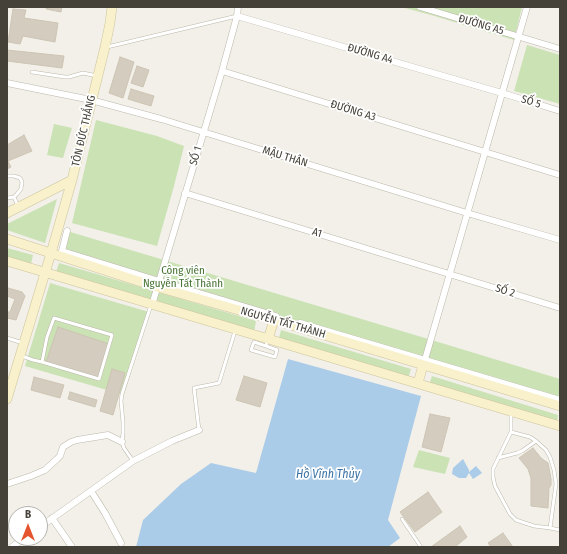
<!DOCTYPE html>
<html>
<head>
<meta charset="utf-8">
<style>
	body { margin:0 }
	#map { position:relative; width:567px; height:554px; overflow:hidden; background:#f2f0e8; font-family:"Fira Sans Condensed",sans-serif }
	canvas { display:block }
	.frame { position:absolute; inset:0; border:8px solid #454138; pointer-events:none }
	.north { position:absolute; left:8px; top:506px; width:40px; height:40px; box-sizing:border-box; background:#fff; border:1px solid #b5b3af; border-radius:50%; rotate:0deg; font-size:11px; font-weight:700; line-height:16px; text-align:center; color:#454138 }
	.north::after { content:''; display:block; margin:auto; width:14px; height:18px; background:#e4542e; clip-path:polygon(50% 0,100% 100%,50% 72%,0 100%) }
</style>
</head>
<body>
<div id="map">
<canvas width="567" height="554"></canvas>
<div class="frame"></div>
<div class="north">B</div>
</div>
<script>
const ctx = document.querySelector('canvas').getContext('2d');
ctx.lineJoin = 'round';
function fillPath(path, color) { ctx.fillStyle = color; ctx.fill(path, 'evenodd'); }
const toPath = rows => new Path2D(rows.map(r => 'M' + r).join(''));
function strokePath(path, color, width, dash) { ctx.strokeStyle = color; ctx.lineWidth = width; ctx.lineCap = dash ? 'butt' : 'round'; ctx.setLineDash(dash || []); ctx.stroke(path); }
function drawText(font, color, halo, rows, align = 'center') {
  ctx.font = font + ' "Fira Sans Condensed",sans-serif'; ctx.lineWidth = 3.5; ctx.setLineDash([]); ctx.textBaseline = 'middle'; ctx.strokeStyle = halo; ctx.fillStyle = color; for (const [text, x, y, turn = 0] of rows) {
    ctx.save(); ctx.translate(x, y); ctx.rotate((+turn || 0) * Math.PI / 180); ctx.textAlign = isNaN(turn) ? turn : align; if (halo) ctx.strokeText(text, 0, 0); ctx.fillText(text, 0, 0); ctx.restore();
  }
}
const green = toPath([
	[401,7,522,7,514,40,431,15],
	[527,45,560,55,560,104,514,91],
	[96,120,157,136,184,146,174,186,157,246,72,223],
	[54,124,72,128,63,158,47,155],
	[57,199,45,243,7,230,7,224],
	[67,231,425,338,560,379,560,400,156,280,62,251],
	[7,248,33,255,31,264,7,257],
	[59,263,256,321,254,332,56,272],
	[50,283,149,312,124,395,25,366],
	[281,330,411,369,408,379,279,338],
	[432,376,558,415,557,423,429,385],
	[419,450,450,458,445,474,413,467]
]);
const water = toPath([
	[288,359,421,396,388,520,400,538,388,547,136,547,143,520,181,484,211,463,256,473],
	[463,459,469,470,469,472,476,466,482,473,473,479,469,473,466,478,459,478,452,474,453,468]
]);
const building = toPath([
	[47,7,62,7,61,12,46,9,47,7],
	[13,9,26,10,24,18,58,23,55,42,23,36,20,44,8,42,13,9],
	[7,50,64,56,62,68,7,61,7,50],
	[120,57,134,62,123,98,109,93,120,57],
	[137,66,149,70,143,87,131,83,137,66],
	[131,89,154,96,151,106,128,99,131,89],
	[24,135,32,151,8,161,11,167,7,169,7,145,24,135],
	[8,288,22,292,25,296,16,320,7,318,7,312,10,312,15,299,7,296,7,291,8,288],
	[58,327,109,344,97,379,46,362,58,327],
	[112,369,125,373,113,415,100,411,112,369],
	[244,376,267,383,260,407,236,400,244,376],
	[34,377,64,385,60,398,31,390,34,377],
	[70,392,97,400,95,407,68,399,70,392],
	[430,414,450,418,441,452,422,447,430,414],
	[533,448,541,458,548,463,551,479,551,485,549,488,548,508,531,506,531,478,528,469,519,458,533,448],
	[428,492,442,512,415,532,400,512,428,492],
	[460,526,467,537,455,547,431,547,460,526],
	[503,533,513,547,491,547,488,543,503,533]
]);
const lane = toPath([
	[107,47,237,16],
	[32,72,65,77,69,77,83,73,97,76],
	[7,176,14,176,20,178,22,182,21,189,17,194,14,197],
	[7,198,14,197,18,206],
	[7,338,23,343],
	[266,346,277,350,275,357,251,350,254,342,266,346,267,341],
	[22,356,33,360,42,362,99,379,112,335,54,318,47,337,42,362],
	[511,412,511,432,493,469,493,477,495,486,510,514,516,520,534,526,550,528,560,530],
	[199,430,194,388,219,383,235,331],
	[511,432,530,437,536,441,546,450,550,457,554,470,556,484,550,528],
	[498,458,517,453,522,451,536,441],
	[133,461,124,448,122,442,123,433,123,422,121,401,122,394,151,305],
	[402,519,421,547]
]);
const street = toPath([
	[420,7,560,49],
	[237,16,502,93,560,111],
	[222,71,511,160,560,175],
	[7,83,91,100,161,119,467,213,560,240],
	[185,193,560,308],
	[67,231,62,251,156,280,276,316],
	[152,305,222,71,237,16,238,7],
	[300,323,560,400],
	[424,363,527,7],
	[7,484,31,476,45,470,57,459,60,456,63,447,71,442,77,440,108,435,122,442],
	[91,491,105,513,121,543],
	[52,518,72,547],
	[40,527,133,461,172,441,199,430],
	[12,547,24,538]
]);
const secondary = toPath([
	[7,213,72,180],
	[7,239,157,287,274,320,560,406],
	[7,261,560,426],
	[268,339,274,320],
	[418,383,423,365],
	[7,399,51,253,72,180,105,47,110,23,112,7]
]);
const streetNames = [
	["ĐƯỜNG A5",481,25,16],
	["ĐƯỜNG A4",370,54,16],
	["SỐ 5",531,102,17],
	["ĐƯỜNG A3",353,111,17],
	["TÔN ĐỨC THẮNG",84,131,-77],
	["SỐ 1",196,156,-73],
	["MẬU THÂN",285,157,17],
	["A1",317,233,17],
	["SỐ 2",505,291,17],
	["NGUYỄN TẤT THÀNH",283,323,16]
];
const parkNames = [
	["Công viên",183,271],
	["Nguyễn Tất Thành",183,284]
];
const waterNames = [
	["Hồ Vĩnh Thủy",328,475]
];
fillPath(green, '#cbe2b5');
fillPath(water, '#abcce9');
fillPath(building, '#d3ccbf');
strokePath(building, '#cdc4b3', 1);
strokePath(lane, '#bdb8ac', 4);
strokePath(street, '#bdb8ac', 7);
strokePath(secondary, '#cdc49c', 10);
strokePath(lane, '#fff', 3);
strokePath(street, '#fff', 6);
strokePath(secondary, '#f9f1cc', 9);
drawText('11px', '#454138', '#fff', streetNames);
drawText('11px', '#457131', '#fff', parkNames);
drawText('italic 12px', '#3c73a6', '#fff', waterNames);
</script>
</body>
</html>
